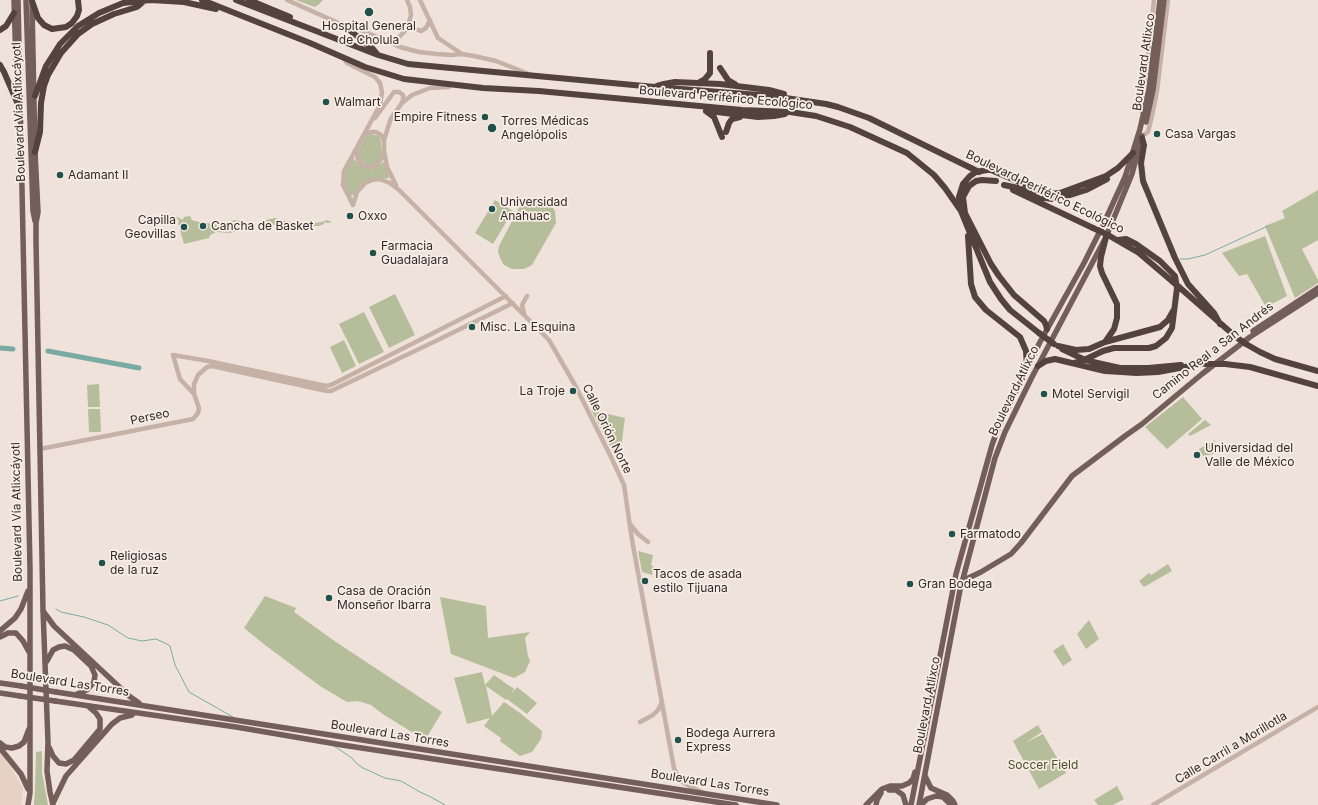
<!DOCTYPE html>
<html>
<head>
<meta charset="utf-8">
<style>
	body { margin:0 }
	canvas { display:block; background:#efe2da }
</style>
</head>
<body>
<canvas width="1318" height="805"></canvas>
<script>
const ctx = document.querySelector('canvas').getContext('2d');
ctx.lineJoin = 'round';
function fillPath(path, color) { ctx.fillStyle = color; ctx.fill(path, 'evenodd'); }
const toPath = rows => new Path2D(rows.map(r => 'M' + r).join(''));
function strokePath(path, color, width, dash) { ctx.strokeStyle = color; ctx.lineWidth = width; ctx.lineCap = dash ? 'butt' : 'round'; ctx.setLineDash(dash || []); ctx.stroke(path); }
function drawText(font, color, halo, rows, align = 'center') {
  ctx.font = font + ' Inter,sans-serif'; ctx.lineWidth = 3.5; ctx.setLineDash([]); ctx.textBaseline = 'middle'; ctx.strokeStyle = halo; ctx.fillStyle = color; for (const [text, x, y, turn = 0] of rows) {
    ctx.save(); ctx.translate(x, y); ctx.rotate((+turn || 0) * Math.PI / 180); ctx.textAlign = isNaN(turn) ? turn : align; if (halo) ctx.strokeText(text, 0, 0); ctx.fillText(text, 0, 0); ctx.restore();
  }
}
const green = toPath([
	[296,0,323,0,318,5,315,7],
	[371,134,379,136,381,141,382,153,380,161,375,164,368,166,359,159,358,150,365,137],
	[353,158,360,166,366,169,369,170,373,169,385,161,389,178,364,182,360,185,354,195,350,196,345,185,345,172],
	[1318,190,1318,240,1302,249,1318,280,1318,283,1295,298,1265,226,1285,218,1282,211],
	[530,199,539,199,550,204,555,211,556,223,532,265,524,269,512,269,504,265,501,260,498,252,499,246,520,206],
	[495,200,513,211,493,244,475,233],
	[175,216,183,220,184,217,190,216,192,220,199,222,227,226,227,224,234,220,245,222,244,229,230,233,216,232,210,235,209,238,184,244,180,230,189,228,188,224,178,225,179,221],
	[275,218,279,220,306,224,322,222,327,220,332,222,327,223,324,222,324,224,319,226,302,226,301,230,292,228,292,226,277,223,267,228,265,224,266,220],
	[1265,236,1287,296,1266,307,1247,274,1239,276,1222,253],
	[395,294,415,335,389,348,369,307],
	[364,312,384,352,359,364,339,324],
	[344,340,356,366,342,373,330,347],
	[99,384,100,407,88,407,87,385],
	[1183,397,1202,419,1167,449,1145,427],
	[88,409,100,409,101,432,89,432],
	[591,410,625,418,619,463],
	[1205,420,1211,425,1190,436,1188,434],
	[1215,440,1214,454,1203,456,1199,449],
	[638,551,653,555,651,565,654,567,652,575,642,572],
	[1168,564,1172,571,1144,587,1139,581,1149,573,1151,575],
	[265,596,296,608,294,612,336,642,442,712,425,740,384,715,371,705,358,701,347,702,320,686,265,645,244,628],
	[440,597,486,606,488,638,530,632,525,638,528,656,530,661,525,672,514,678,451,654],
	[1089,620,1099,639,1086,649,1077,634],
	[1063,644,1072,660,1063,666,1053,651],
	[482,672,485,685,494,675,514,689,511,694,517,687,537,703,527,714,507,699,506,700,486,686,492,716,504,702,520,713,542,731,541,739,532,752,520,756,500,741,501,738,484,726,490,718,467,724,454,678],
	[1038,725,1042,732,1025,743,1043,734,1066,773,1039,789,1013,741],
	[42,751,42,773,48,805,34,805,35,790,36,752],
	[1117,786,1124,799,1113,805,1098,805,1094,800]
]);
const plaza = toPath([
	[0,753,8,763,23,788,21,805,0,805]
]);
const stream = toPath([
	[1180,259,1188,259,1205,255,1268,226],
	[0,601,18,596],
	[56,609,61,612,84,617,108,625,128,638,142,641,156,639,165,643,170,646,175,665,189,692,233,717],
	[334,746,352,758,356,763,363,768,385,778,401,781,420,792,429,796,445,805]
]);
const river = toPath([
	[0,348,13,349],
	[48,351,139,368]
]);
const minor = toPath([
	[287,0,343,25,354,27,400,47,419,52,437,54,451,55,462,54,474,56,496,61,529,74],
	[420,0,438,38,462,54],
	[410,21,413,28,421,31,426,28,430,20],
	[388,43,396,40,407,29,411,15,410,7,407,0],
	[344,58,347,63,375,77,380,83,382,92,380,105,344,171,343,185,353,205],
	[1145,115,1140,109,1148,57,1154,0],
	[375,118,394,92,399,92,403,95,403,99,402,103],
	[364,135,371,132,376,132,381,135,384,140],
	[1142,136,1148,132,1152,116,1157,91,1168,0],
	[356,149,358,160,361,164,368,168,377,165,384,154],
	[396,185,387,167,384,151,384,140,391,118,402,103,412,95,430,88,449,87],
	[353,205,357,192,365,183,372,180,379,179,390,183,399,190,549,340,575,385,611,457,624,485,632,540,674,768,677,775,681,781,691,787,702,792],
	[524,313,522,305,527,296],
	[194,394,194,384,198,375,207,367,212,366,327,391,331,391,440,339,513,303],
	[40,449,193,419,198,413,199,408,194,394,180,379,173,355,208,361,326,386,331,385,506,296],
	[630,524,638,534,648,542],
	[640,722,653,715,658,710,662,702],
	[1153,805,1318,707]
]);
const major = toPath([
	[14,0,16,63],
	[18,0,30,568,30,793,28,805],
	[26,0,33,211,35,221],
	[32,4,35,152,38,212,36,223,36,241,43,610,48,742,47,771,50,792,53,805],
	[1146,122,1153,90,1164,0],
	[1253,331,1318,288],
	[960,582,981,572,1011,554,1021,543,1072,476,1125,436,1142,424,1202,374,1250,337,1318,293],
	[43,611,54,626,129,696,139,703],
	[0,631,15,618,21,609,28,591],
	[0,637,8,633,16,633,23,641,29,652],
	[47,661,53,650,59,647,65,646,74,650,91,666,95,675,94,682,87,690,77,694],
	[0,683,21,686],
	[56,692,777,805],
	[0,693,20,696],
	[55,701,236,727,342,745,736,805],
	[0,743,5,747,12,748,19,746,24,742,29,729],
	[49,747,53,756,59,763,66,764,74,760,100,729,100,719,96,713,89,707],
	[0,748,21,774,28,789],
	[925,776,931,788,947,795,953,801,955,805],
	[889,790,896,790,903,795,906,805],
	[53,803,66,776,112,724,120,718,132,715],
	[866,805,882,789,890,786,902,786,909,783,913,779,915,772],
	[876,805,877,800,881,793],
	[911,805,956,574,992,445,998,428,1040,342,1084,263,1104,223,1125,177,1140,129,1149,89,1160,0],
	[919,805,960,590,995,458,1005,432,1032,377,1106,237,1132,174,1142,136],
	[921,805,927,799,936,796,943,797,951,805]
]);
const highway = toPath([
	[202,0,310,43,365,67,404,79,483,88,539,91,742,110,790,112,816,116,850,127,907,153,934,175,945,188,961,211,990,282,1001,299,1010,310,1039,333],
	[236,0,378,55,408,64,655,87,772,96,826,104,838,107,869,118,971,168],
	[249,0,290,17],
	[32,1,38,18,44,25,52,29,66,27,72,23,77,16,79,10,78,0],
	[343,25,372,48,377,54],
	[0,30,6,26,14,13],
	[0,65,4,72,17,102],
	[720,68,728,80,735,84],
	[698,83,705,79,710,73,710,53],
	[657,86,664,84,675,82,720,84,769,90,784,94],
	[35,96,46,66,60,44,78,26,99,13,123,3,151,0,184,2,216,9],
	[706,111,714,117,722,137],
	[709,111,758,117,774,116,785,114],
	[726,132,729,123,732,119,740,117],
	[1142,138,1144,145,1141,163,1143,181,1175,258,1188,284,1214,313,1220,324],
	[35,152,40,132,41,103,44,86,48,75,61,53,78,34,92,24,114,14,137,7,144,1],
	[996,181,982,180,976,181,969,186,963,197,965,213,991,264,999,276,1014,295,1044,321,1046,325,1047,329],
	[1004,185,1018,188,1039,197,1052,199,1064,197,1086,190,1107,179],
	[1013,190,1093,228],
	[960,207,959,197,963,184,970,176,976,172,987,170,991,170,1043,192,1048,194,1060,193,1106,176,1118,168,1133,153],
	[1108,235,1139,253,1173,282],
	[968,236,971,284,975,297,986,310,1020,337,1026,351,1027,368],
	[1179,287,1236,337],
	[1105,342,1160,327,1168,320,1173,311],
	[1246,344,1260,352,1275,359,1318,371],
	[1058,346,1076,350,1089,349,1105,342,1114,329,1117,318,1117,304,1102,273,1100,266,1101,257,1106,237],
	[1062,349,1083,359],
	[1093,362,1120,368,1148,368,1181,365],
	[1074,363,1082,361,1103,351,1114,348,1149,348,1156,346,1166,338,1172,328,1177,288,1175,276,1160,261,1136,244,1126,239,1118,240],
	[1225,364,1250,367,1318,386],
	[1038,366,1046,361,1055,359,1105,371,1137,373,1158,372,1201,364]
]);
const majorBridge = toPath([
	[21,686,56,692],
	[20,696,55,701]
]);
const highwayBridge = toPath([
	[971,168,979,172],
	[1093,228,1108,235],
	[1173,282,1179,287],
	[1039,333,1054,344],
	[1236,337,1246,344],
	[1083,359,1093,362],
	[1205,364,1225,364]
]);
const markers = [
	[369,12,5,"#20514d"],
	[326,102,4,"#20514d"],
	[485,117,4,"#20514d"],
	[492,128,5,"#20514d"],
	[1157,134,4,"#20514d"],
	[60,175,4,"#20514d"],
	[492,209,4,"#20514d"],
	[350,216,4,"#20514d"],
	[203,226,4,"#20514d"],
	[184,227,4,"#20514d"],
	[373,253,4,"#20514d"],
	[472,327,4,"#20514d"],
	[573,391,4,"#20514d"],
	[1044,394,4,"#20514d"],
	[1197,455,4,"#20514d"],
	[952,534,4,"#20514d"],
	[102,563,4,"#20514d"],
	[645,581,4,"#20514d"],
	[910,584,4,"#20514d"],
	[329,598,4,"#20514d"],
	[678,740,4,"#20514d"]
];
const poiNames = [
	["Hospital General",369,26,"center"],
	["de Cholula",369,40,"center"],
	["Walmart",334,102],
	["Empire Fitness",477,117,"right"],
	["Torres Médicas",501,121],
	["Angelópolis",501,135],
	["Casa Vargas",1165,134],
	["Adamant II",68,175],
	["Universidad",500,202],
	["Anahuac",500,216],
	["Oxxo",358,216],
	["Capilla",176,220,"right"],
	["Geovillas",176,234,"right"],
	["Cancha de Basket",211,226],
	["Farmacia",381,246],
	["Guadalajara",381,260],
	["Misc. La Esquina",480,327],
	["La Troje",565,391,"right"],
	["Motel Servigil",1052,394],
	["Universidad del",1205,448],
	["Valle de México",1205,462],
	["Farmatodo",960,534],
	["Religiosas",110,556],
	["de la ruz",110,570],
	["Tacos de asada",653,574],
	["estilo Tijuana",653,588],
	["Gran Bodega",918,584],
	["Casa de Oración",337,591],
	["Monseñor Ibarra",337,605],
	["Bodega Aurrera",686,733],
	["Express",686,747]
];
const streetNames = [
	["Boulevard Atlixco",1144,62,-82],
	["Boulevard Periférico Ecológico",726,98,5],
	["Boulevard Vía Atlixcáyotl",19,112,-92],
	["Boulevard Periférico Ecológico",1045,192,26],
	["Camino Real a San Andrés",1213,351,-38],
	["Boulevard Atlixco",1014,391,-64],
	["Perseo",150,417,-12],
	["Calle Orión Norte",607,429,64],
	["Boulevard Vía Atlixcáyotl",17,512,-91],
	["Boulevard Las Torres",70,683,9],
	["Boulevard Atlixco",927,705,-79],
	["Boulevard Las Torres",390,734,9],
	["Calle Carril a Morillotla",1231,748,-31],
	["Boulevard Las Torres",710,783,9]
];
const parkNames = [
	["Soccer Field",1043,765]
];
fillPath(green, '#b6bd9b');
fillPath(plaza, '#e6d1c2');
strokePath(stream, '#7baaa5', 1);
strokePath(river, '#7baaa5', 5);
strokePath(minor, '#c6b1a7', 4.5);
strokePath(major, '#745e59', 5.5);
strokePath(highway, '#53423e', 6);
strokePath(majorBridge, '#745e59', 5.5);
strokePath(highwayBridge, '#53423e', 6);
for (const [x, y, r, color] of markers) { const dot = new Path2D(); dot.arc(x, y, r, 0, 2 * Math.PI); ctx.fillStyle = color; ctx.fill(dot); strokePath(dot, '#f7ede5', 1.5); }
drawText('12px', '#332927', '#f7ede5', poiNames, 'left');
drawText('12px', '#332927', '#f7ede5', streetNames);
drawText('12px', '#474f2c', '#f7ede5', parkNames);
</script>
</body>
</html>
